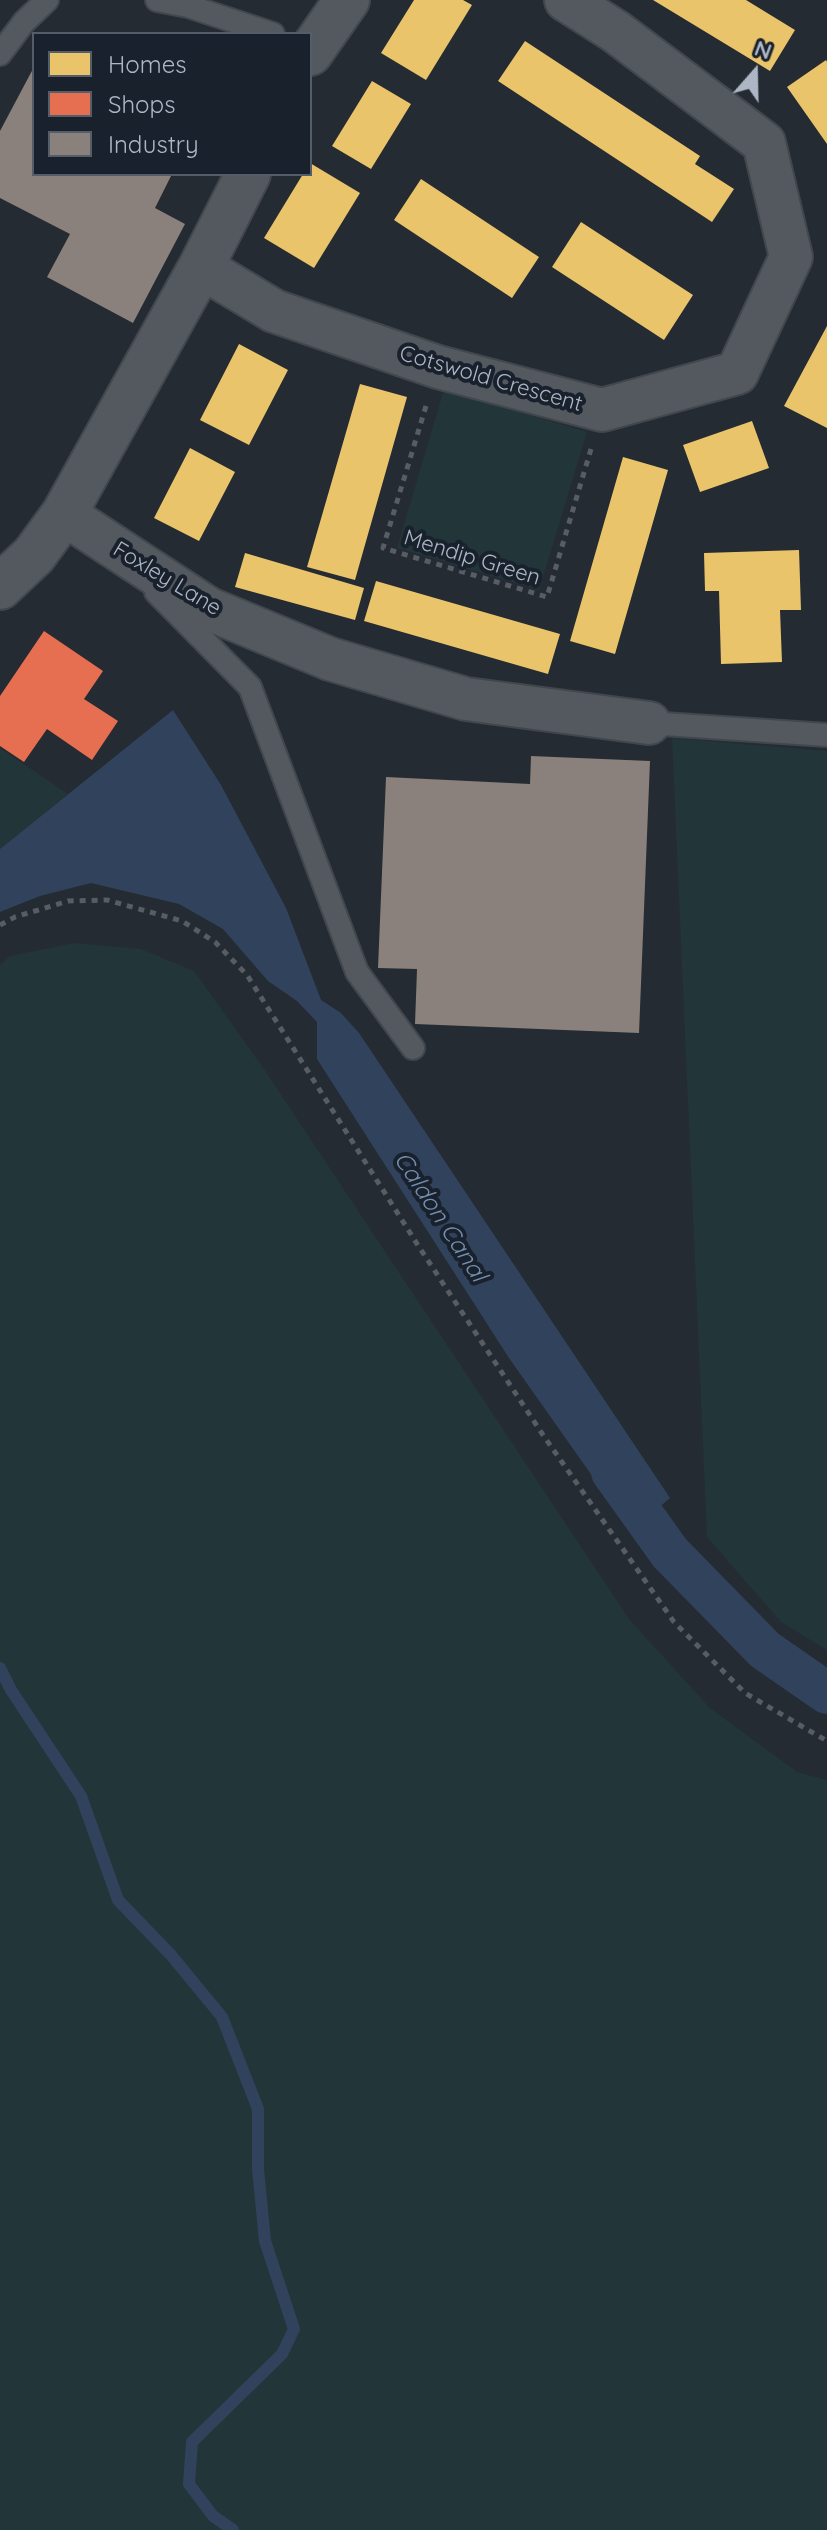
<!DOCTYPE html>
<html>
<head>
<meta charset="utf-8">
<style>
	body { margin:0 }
	#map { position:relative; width:827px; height:2530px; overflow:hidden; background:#252b32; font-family:Quicksand,sans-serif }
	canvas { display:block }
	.legend { position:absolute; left:32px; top:32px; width:280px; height:144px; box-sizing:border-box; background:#19212d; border:2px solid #545d6a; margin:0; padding:10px 14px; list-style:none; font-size:24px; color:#adb6c5 }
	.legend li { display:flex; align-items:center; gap:16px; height:40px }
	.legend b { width:40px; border:2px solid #545d6a }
	.north { position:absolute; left:715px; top:32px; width:80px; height:80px; -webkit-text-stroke:6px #19212d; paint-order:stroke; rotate:20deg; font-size:22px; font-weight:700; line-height:32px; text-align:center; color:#adb6c5 }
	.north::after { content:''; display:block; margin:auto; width:28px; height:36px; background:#adb6c5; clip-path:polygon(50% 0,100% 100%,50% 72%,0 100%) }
</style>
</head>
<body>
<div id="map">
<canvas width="827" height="2530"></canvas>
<ul class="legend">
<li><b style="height:22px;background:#e9c46a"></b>Homes</li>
<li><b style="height:22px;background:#e76f51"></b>Shops</li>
<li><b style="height:22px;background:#8a817c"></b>Industry</li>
</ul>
<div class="north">N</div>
</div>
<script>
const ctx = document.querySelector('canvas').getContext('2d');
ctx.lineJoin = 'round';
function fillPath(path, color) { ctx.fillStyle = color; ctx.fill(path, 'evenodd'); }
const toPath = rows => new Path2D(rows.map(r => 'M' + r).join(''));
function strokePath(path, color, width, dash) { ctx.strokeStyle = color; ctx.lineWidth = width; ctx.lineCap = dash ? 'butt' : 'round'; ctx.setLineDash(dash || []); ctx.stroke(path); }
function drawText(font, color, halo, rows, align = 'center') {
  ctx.font = font + ' Quicksand,sans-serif'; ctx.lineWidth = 8; ctx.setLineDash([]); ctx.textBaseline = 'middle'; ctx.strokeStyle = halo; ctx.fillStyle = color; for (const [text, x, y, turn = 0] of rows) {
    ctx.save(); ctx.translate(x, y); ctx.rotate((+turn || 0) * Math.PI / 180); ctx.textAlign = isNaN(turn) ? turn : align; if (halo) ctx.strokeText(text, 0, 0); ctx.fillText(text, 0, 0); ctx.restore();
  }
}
const green = toPath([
	[444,389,587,432,539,590,397,548],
	[672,738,827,751,827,1650,781,1622,707,1537],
	[0,748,68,794,0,849],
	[74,943,141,949,194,971,264,1069,629,1619,710,1708,797,1772,827,1780,827,2530,0,2530,0,965,10,956]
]);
const water = toPath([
	[173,710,221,785,286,908,321,1000,341,1013,359,1033,670,1498,631,1531,509,1358,317,1059,317,1022,297,1001,268,981,223,929,179,904,91,883,40,896,0,912,0,849]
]);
const homes = toPath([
	[414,0,463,0,472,5,426,80,381,53],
	[653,0,746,0,795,30,770,71],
	[525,41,700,156,695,164,734,189,712,222,498,81],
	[826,60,827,62,827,144,787,87],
	[372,81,411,104,371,169,332,146],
	[310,163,360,193,314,268,264,238,303,174,310,174],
	[421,179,539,257,512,298,394,220],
	[581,222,693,295,664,340,552,267],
	[827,326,827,428,784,406],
	[239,344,288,370,249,445,200,420],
	[360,384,407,397,355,580,307,567],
	[752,421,769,468,700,492,683,445],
	[190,448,235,472,199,541,154,518],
	[623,457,668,470,615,654,570,641],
	[799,550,801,610,780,610,782,662,721,664,719,591,705,591,704,553],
	[245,553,364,588,355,620,235,587],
	[376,581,560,634,548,674,364,621]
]);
const shops = toPath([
	[44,631,103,671,84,699,118,721,92,760,47,729,24,762,0,746,0,696]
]);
const industry = toPath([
	[34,67,34,174,172,174,155,208,185,224,133,323,47,277,70,234,0,198,0,131],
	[531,756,650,761,639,1033,415,1024,417,969,378,968,386,777,530,784]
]);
const stream = toPath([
	[0,1668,11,1690,81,1796,118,1900,171,1955,222,2017,258,2109,258,2169,265,2241,294,2329,282,2354,192,2442,189,2484,213,2516,233,2530]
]);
const canal = toPath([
	[612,1472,670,1553,765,1650,827,1693]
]);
const path = toPath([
	[426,406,383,548,547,597,591,449],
	[0,925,15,917,68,901,107,900,182,921,215,942,247,975,419,1247,543,1435,674,1622,745,1693,827,1741]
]);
const service = toPath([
	[157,0,188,6,273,34],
	[0,54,24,22,47,0],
	[156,592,250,687,357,972,413,1048],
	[649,723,827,735]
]);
const minor = toPath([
	[201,267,274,311,438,367,602,410,737,373,791,257,764,143,615,31,566,0],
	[64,514,209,609,330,659,466,699,649,723]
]);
const tertiary = toPath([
	[310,53,347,0],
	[0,587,34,555,64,514,201,267,248,174]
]);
const streetNames = [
	["Cotswold Crescent",491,379,16],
	["Mendip Green",472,558,17],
	["Foxley Lane",167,579,31]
];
const waterNames = [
	["Caldon Canal",440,1217,57]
];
fillPath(green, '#223538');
fillPath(water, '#31435c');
fillPath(homes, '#e9c46a');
fillPath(shops, '#e76f51');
fillPath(industry, '#8a817c');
strokePath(stream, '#31435c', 12);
strokePath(canal, '#31435c', 42);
strokePath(service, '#42474d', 26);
strokePath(minor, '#42474d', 46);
strokePath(tertiary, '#42474d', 48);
strokePath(path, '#575d63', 5, [6, 6]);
strokePath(service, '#545960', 22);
strokePath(minor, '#545960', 42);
strokePath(tertiary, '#545960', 44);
drawText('22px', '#adb6c5', '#19212d', streetNames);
drawText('italic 24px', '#748eaf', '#19212d', waterNames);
</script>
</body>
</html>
